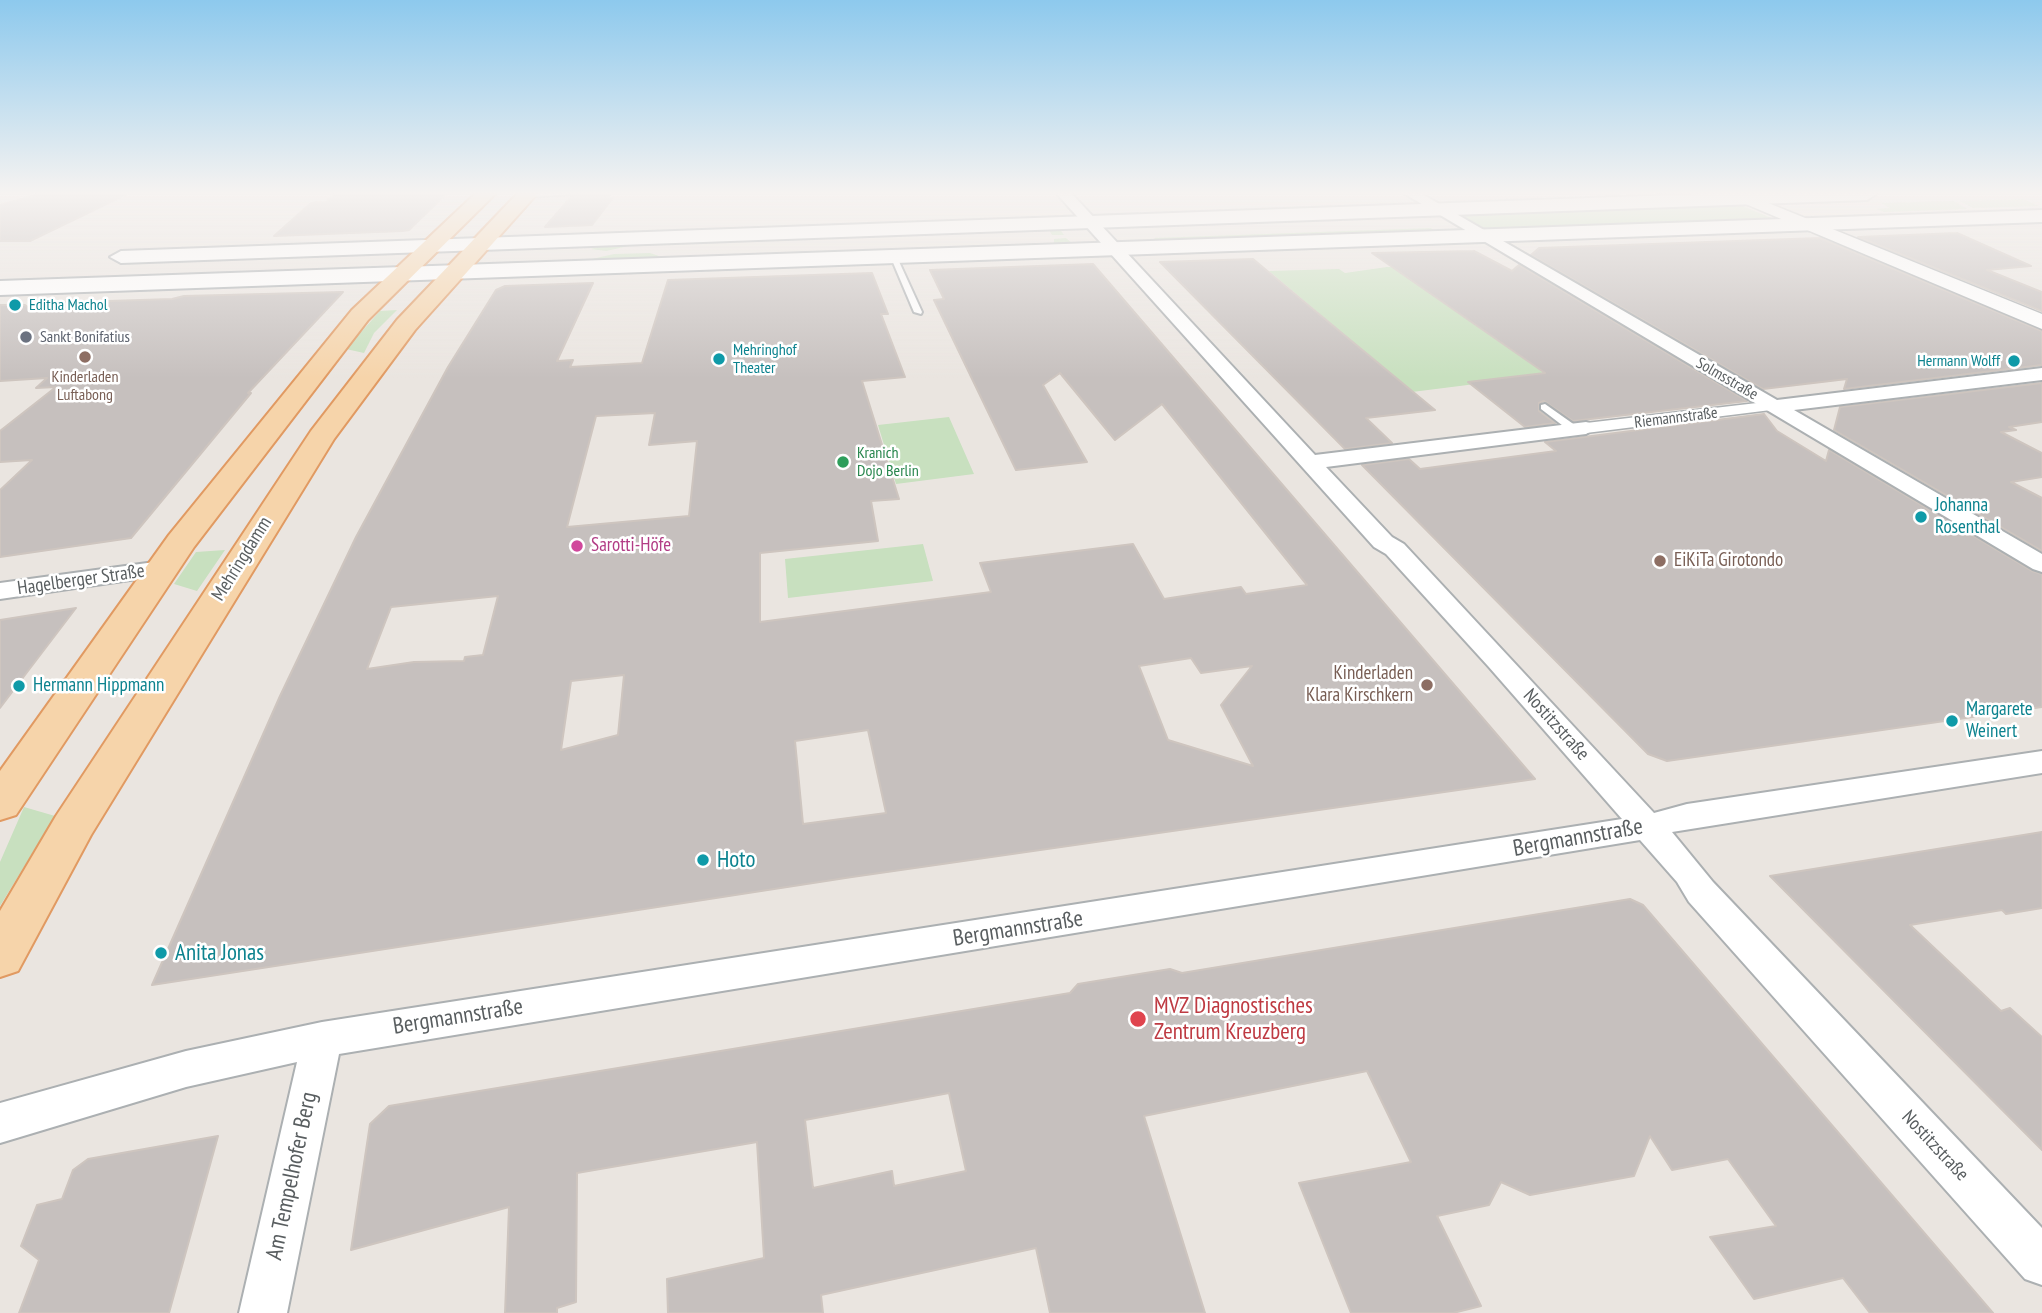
<!DOCTYPE html>
<html>
<head>
<meta charset="utf-8">
<style>
	body { margin:0 }
	canvas { display:block; background:#eae5e0 }
</style>
</head>
<body>
<canvas width="2042" height="1313"></canvas>
<script>
const ctx = document.querySelector('canvas').getContext('2d');
ctx.lineJoin = 'round';
function fillPath(path, color) { ctx.fillStyle = color; ctx.fill(path, 'evenodd'); }
const toPath = rows => new Path2D(rows.map(r => 'M' + r).join(''));
function strokePath(path, color, width, dash) { ctx.strokeStyle = color; ctx.lineWidth = width; ctx.lineCap = dash ? 'butt' : 'round'; ctx.setLineDash(dash || []); ctx.stroke(path); }
function drawText(font, color, halo, rows, align = 'center') {
  ctx.font = font + ' "PT Sans Narrow",sans-serif'; ctx.lineWidth = 5; ctx.setLineDash([]); ctx.textBaseline = 'middle'; ctx.strokeStyle = halo; ctx.fillStyle = color; for (const [text, x, y, turn = 0] of rows) {
    ctx.save(); ctx.translate(x, y); ctx.rotate((+turn || 0) * Math.PI / 180); ctx.textAlign = isNaN(turn) ? turn : align; if (halo) ctx.strokeText(text, 0, 0); ctx.fillText(text, 0, 0); ctx.restore();
  }
}
const green = toPath([
	[2023,199,2039,206,1973,208,1960,201],
	[1954,201,1967,209,1884,212,1877,209,1890,208,1881,203],
	[1738,204,1776,220,1488,230,1460,215],
	[1431,228,1434,231,1157,241,1154,238],
	[1060,229,1064,235,1052,235,1049,230,633,245,606,251,591,249,604,245],
	[1066,238,1074,245,583,261,614,254,650,253,662,257,1054,243,1054,239],
	[1387,267,1392,267,1547,375,1412,392,1269,271,1339,269,1345,273],
	[397,310,374,333,364,353,346,349,380,311],
	[949,417,974,474,896,484,878,425],
	[923,544,933,581,788,598,785,559],
	[225,550,197,591,174,584,196,552],
	[24,807,55,816,0,906,0,862]
]);
const building = toPath([
	[37,194,127,194,30,241,0,241,0,205,37,194],
	[334,194,446,194,409,230,403,231,274,236,311,203,326,202,334,194],
	[578,194,611,194,608,198,613,198,592,225,545,227,571,197,578,194],
	[1957,233,2031,266,1987,270,2042,292,2042,311,1858,237,1957,233],
	[1820,238,2042,331,2042,365,1844,389,1847,379,1763,389,1531,255,1539,248,1820,238],
	[1474,251,1512,271,1519,265,1747,401,1573,421,1544,401,1539,403,1539,411,1555,423,1525,427,1468,382,1545,373,1372,253,1474,251],
	[1253,259,1308,305,1435,410,1366,418,1392,443,1345,449,1160,262,1253,259],
	[1093,264,1535,779,852,877,152,985,280,696,356,537,448,367,496,290,505,286,593,283,557,361,573,360,570,367,642,363,668,280,872,273,888,314,881,314,905,377,862,381,899,499,871,501,878,541,760,553,760,622,991,592,980,563,1133,544,1164,599,1241,587,1246,594,1307,585,1162,404,1115,440,1060,373,1043,385,1087,462,1016,470,934,300,944,299,930,270,1093,264],
	[655,413,649,445,697,441,689,516,567,527,596,416,655,413],
	[498,596,483,655,465,657,464,661,414,662,367,669,391,607,498,596],
	[1191,658,1201,673,1252,666,1221,705,1253,766,1168,740,1139,666,1191,658],
	[624,675,618,735,561,750,571,681,624,675],
	[868,730,886,813,803,824,795,741,868,730],
	[343,292,248,393,251,393,131,538,0,557,0,490,32,460,0,462,0,431,56,387,36,388,47,378,0,381,0,305,25,305,29,308,44,303,172,299,184,296,343,292],
	[2042,383,2042,422,2009,427,2016,430,2001,432,2042,453,2042,477,2011,482,2042,498,2042,551,1834,430,1840,407,2042,383],
	[1764,414,1777,431,1826,461,1829,450,2032,571,2042,574,2042,707,1667,761,1648,754,1362,465,1409,459,1420,469,1556,451,1545,442,1764,414],
	[76,608,28,671,0,708,0,620,76,608],
	[2042,832,2042,908,2006,914,2002,910,1910,925,2001,1011,2010,1008,2042,1037,2042,1150,1770,876,2042,832],
	[1630,899,1643,905,1993,1313,1870,1313,1843,1278,1754,1299,1710,1237,1776,1226,1728,1159,1672,1170,1650,1136,1634,1176,1530,1195,1501,1182,1489,1205,1437,1216,1481,1306,1453,1313,1351,1313,1299,1183,1411,1162,1367,1071,1144,1116,1205,1313,1050,1313,1036,1248,821,1295,823,1313,668,1313,667,1279,764,1258,757,1142,577,1173,576,1302,557,1308,557,1313,505,1313,509,1207,351,1250,370,1124,389,1106,1070,993,1078,984,1170,969,1182,973,1630,899],
	[949,1093,966,1171,894,1186,892,1171,813,1188,805,1120,949,1093],
	[218,1136,169,1313,19,1313,39,1260,21,1246,37,1205,62,1199,73,1170,88,1159,218,1136]
]);
const service = toPath([
	[576,194,528,197,525,195,525,194,576,194],
	[889,253,896,255,922,312,921,314,914,312,889,253],
	[1545,404,1579,428,1579,432,1571,432,1541,409,1541,405,1545,404]
]);
const pedestrian = toPath([
	[1774,401,1779,403,1779,409,1586,433,1578,428,1586,423,1774,401]
]);
const minor = toPath([
	[1057,194,1072,194,1315,455,1586,422,1593,424,1596,428,1586,434,1326,467,1392,537,1404,544,1654,813,1687,804,2042,751,2042,773,1672,832,1713,882,2042,1228,2042,1285,2025,1279,1689,902,1677,882,1640,840,339,1054,287,1313,239,1313,297,1062,186,1087,0,1143,0,1103,186,1051,322,1022,1622,819,1488,666,1386,554,1374,547,1057,194],
	[1405,194,1422,194,1777,400,2042,368,2042,380,1794,410,2042,554,2042,572,2033,569,1405,194],
	[162,561,171,564,175,569,171,574,0,599,0,583,162,561]
]);
const tertiary = toPath([
	[1722,194,1746,194,2042,314,2042,329,1722,194]
]);
const secondary = toPath([
	[1699,194,1876,194,1867,200,121,263,110,257,121,251,1699,194],
	[2042,210,2042,222,0,295,0,281,2042,210]
]);
const primary = toPath([
	[475,194,495,194,368,320,194,547,16,815,0,820,0,771,169,535,352,310,475,194],
	[517,194,537,194,415,330,334,439,91,835,18,971,0,977,0,911,56,816,311,431,397,320,517,194]
]);
const markers = [
	[15,305,7,"#0f9aa8"],
	[26,337,7,"#6b7280"],
	[85,357,7,"#8d6e63"],
	[719,359,7,"#0f9aa8"],
	[2014,361,7,"#0f9aa8"],
	[843,462,7,"#2e9e5b"],
	[1921,517,7,"#0f9aa8"],
	[577,546,7,"#d1479c"],
	[1660,561,7,"#8d6e63"],
	[1427,685,7,"#8d6e63"],
	[19,686,7,"#0f9aa8"],
	[1952,721,7,"#0f9aa8"],
	[703,860,7,"#0f9aa8"],
	[161,953,7,"#0f9aa8"],
	[1138,1019,9,"#e0444e"]
];
const farCulturenames = [
	["Editha Machol",29,305],
	["Mehringhof",733,350],
	["Theater",733,368],
	["Hermann Wolff",2000,361,"right"]
];
const farWorshipnames = [
	["Sankt Bonifatius",40,337]
];
const farEducationnames = [
	["Kinderladen",85,377],
	["Luftabong",85,395]
];
const farStreetnames = [
	["Solmsstraße",1727,379,30],
	["Riemannstraße",1676,418,-7]
];
const farLeisurenames = [
	["Kranich",857,453],
	["Dojo Berlin",857,471]
];
const cultureNames = [
	["Johanna",1935,506],
	["Rosenthal",1935,528],
	["Hermann Hippmann",33,686],
	["Margarete",1966,710],
	["Weinert",1966,732]
];
const hotelNames = [
	["Sarotti-Höfe",591,546]
];
const streetNames = [
	["Mehringdamm",242,559,-58],
	["Hagelberger Straße",81,580,-8],
	["Nostitzstraße",1556,725,48],
	["Nostitzstraße",1935,1146,47]
];
const educationNames = [
	["EiKiTa Girotondo",1674,561],
	["Kinderladen",1413,674,"right"],
	["Klara Kirschkern",1413,696,"right"]
];
const nearStreetnames = [
	["Bergmannstraße",1578,838,-10],
	["Bergmannstraße",1018,929,-9],
	["Bergmannstraße",458,1017,-9],
	["Am Tempelhofer Berg",292,1176,-78]
];
const nearCulturenames = [
	["Hoto",717,860],
	["Anita Jonas",175,953]
];
const nearHealthnames = [
	["MVZ Diagnostisches",1154,1006],
	["Zentrum Kreuzberg",1154,1032]
];
fillPath(green, '#c8e0bf');
fillPath(building, '#c6c0be');
strokePath(building, '#cec5bf', 2);
strokePath(service, '#acb0b2', 4);
strokePath(pedestrian, '#acb0b2', 3);
strokePath(minor, '#acb0b2', 4);
strokePath(tertiary, '#acb0b2', 3);
strokePath(secondary, '#abb0b3', 4);
strokePath(primary, '#e19a62', 4);
fillPath(service, '#fff');
fillPath(pedestrian, '#fff');
fillPath(minor, '#fff');
fillPath(tertiary, '#fff');
fillPath(secondary, '#fff');
fillPath(primary, '#f6d4aa');
const sky = ctx.createLinearGradient(0, 0, 0, 378);
sky.addColorStop(0, '#8dc9ed');
sky.addColorStop(0.51, '#f6f3f1');
sky.addColorStop(1, '#f6f3f100');
ctx.fillStyle = sky;
ctx.fillRect(0, 0, 2042, 378);
for (const [x, y, r, color] of markers) { const dot = new Path2D(); dot.arc(x, y, r, 0, 2 * Math.PI); ctx.fillStyle = color; ctx.fill(dot); strokePath(dot, '#fff', 2.5); }
drawText('16px', '#0d838f', '#fff', farCulturenames, 'left');
drawText('16px', '#5b616d', '#fff', farWorshipnames, 'left');
drawText('16px', '#785e54', '#fff', farEducationnames);
drawText('16px', '#595e60', '#fff', farStreetnames);
drawText('16px', '#27864d', '#fff', farLeisurenames, 'left');
drawText('19px', '#0d838f', '#fff', cultureNames, 'left');
drawText('19px', '#b23c85', '#fff', hotelNames, 'left');
drawText('19px', '#595e60', '#fff', streetNames);
drawText('19px', '#785e54', '#fff', educationNames, 'left');
drawText('23px', '#595e60', '#fff', nearStreetnames);
drawText('23px', '#0d838f', '#fff', nearCulturenames, 'left');
drawText('23px', '#be3a42', '#fff', nearHealthnames, 'left');
</script>
</body>
</html>
